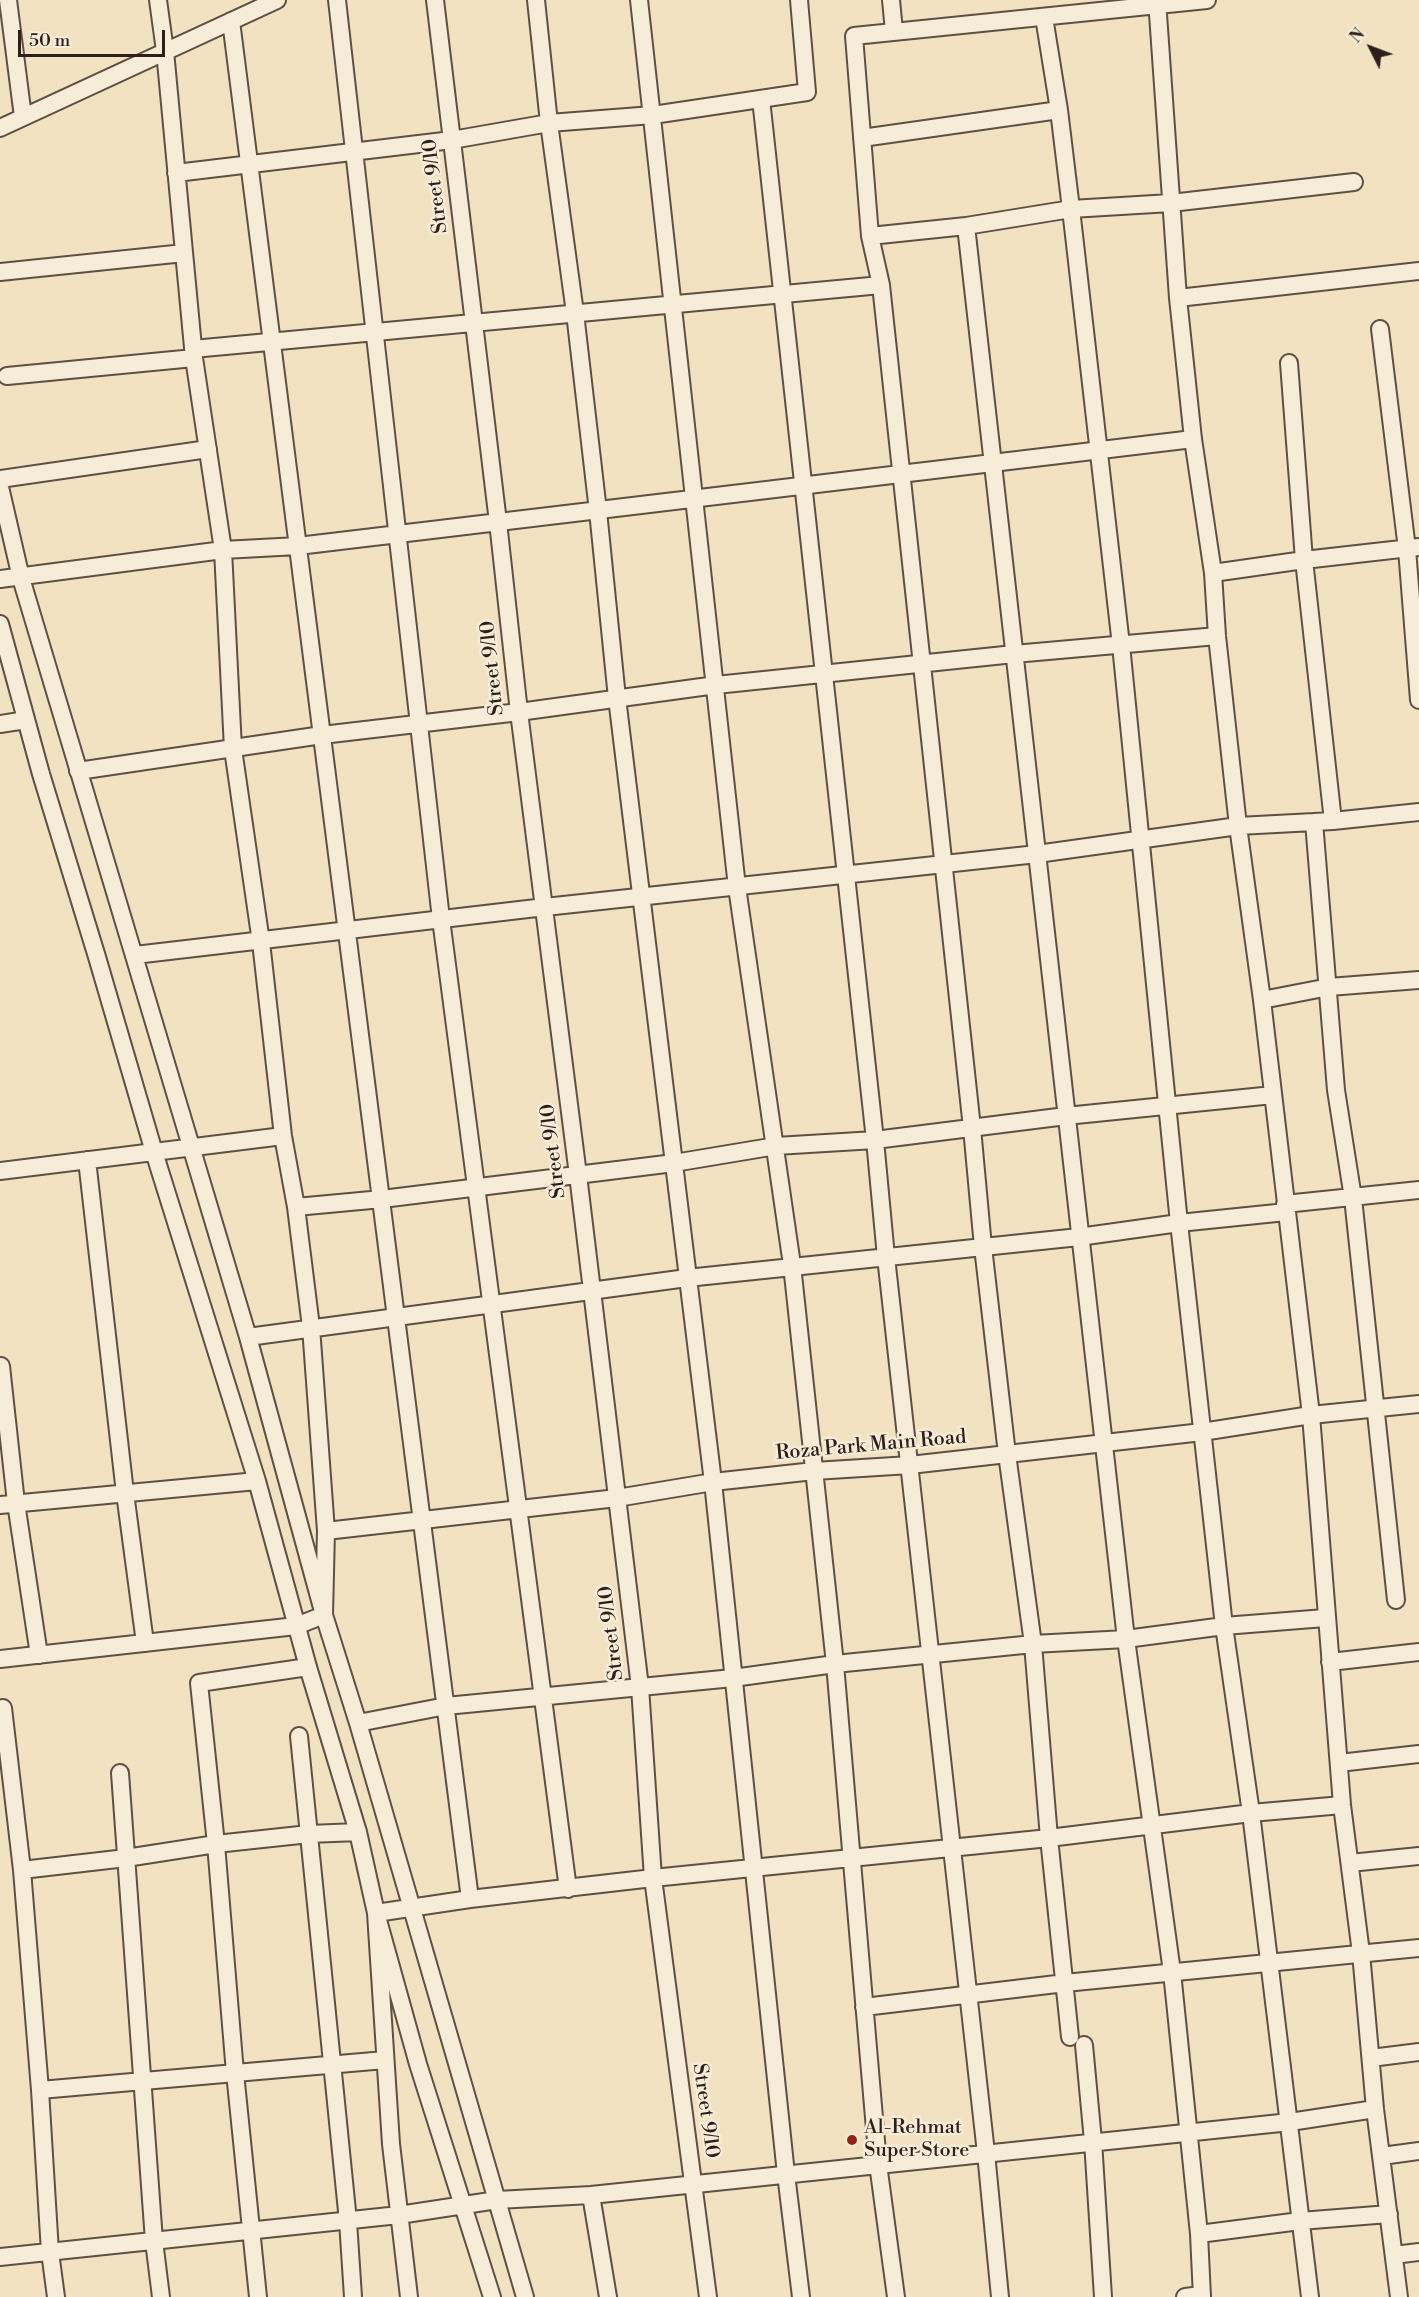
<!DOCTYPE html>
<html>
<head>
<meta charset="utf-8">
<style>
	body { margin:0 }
	#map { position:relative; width:1419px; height:2297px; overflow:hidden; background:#f2e2c2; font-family:"Libre Bodoni",serif }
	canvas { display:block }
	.north { position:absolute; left:1341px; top:18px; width:60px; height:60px; -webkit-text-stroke:4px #f7ecd7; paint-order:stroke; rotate:312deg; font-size:16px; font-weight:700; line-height:24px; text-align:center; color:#2d1f19 }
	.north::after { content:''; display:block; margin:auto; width:21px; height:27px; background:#2d1f19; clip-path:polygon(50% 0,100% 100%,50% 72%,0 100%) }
	.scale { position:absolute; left:18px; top:30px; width:147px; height:27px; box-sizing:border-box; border:3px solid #2d1f19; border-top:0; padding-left:8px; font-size:18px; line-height:21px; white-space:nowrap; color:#2d1f19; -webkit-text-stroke:4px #f7ecd7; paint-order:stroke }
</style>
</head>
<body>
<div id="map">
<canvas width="1419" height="2297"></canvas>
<div class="north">N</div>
<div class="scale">50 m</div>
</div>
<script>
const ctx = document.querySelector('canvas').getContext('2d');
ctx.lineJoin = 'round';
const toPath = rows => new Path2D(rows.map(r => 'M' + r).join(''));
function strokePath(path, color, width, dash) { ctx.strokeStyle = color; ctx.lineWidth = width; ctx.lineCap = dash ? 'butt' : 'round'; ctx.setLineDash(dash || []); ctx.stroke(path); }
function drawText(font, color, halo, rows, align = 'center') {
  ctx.font = font + ' "Libre Bodoni",serif'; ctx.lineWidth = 5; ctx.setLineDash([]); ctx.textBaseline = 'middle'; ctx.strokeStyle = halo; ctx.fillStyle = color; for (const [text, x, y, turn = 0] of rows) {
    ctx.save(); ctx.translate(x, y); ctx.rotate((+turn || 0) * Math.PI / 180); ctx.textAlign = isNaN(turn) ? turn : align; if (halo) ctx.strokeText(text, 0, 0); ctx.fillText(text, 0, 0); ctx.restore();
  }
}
const street = toPath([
	[8,0,23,117],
	[158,0,165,51,194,358,223,550,233,749,261,942,283,1136,296,1207,311,1327,326,1531,324,1615,358,1723,525,2297],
	[337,0,441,919,568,1889],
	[435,0,498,522,519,712,578,1175,640,1687,653,1878,708,2297],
	[536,0,549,123,575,313,598,511,617,698,713,1482,786,2174,801,2297],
	[639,0,737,887,792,1265,835,1664,878,2164,896,2297],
	[891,0,894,31],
	[1157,0,1178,298,1193,439,1213,573,1217,636,1238,826,1262,1000,1311,1415,1342,1805,1361,1953,1375,2109,1399,2297],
	[1044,17,1059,110,1071,209,1121,645,1179,1223,1224,1626,1251,1813,1310,2297],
	[231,21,470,1899],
	[761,99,875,1140,886,1257,986,2153,1000,2297],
	[0,128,277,0],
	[862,138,1059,110],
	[176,173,452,140,549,123,653,115,807,92,799,0],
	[966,226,1126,1639,1172,1972,1199,2234,1202,2297],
	[870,236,966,226,1071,209,1171,203,1354,182],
	[0,272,184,253],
	[1178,298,1419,271],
	[1380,329,1407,549,1419,700],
	[193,349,881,285],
	[1289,363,1304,560,1333,821],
	[7,376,194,358],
	[0,479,208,449],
	[0,487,21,578,248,1337,324,1615,296,1626,0,1659],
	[1213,573,1304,560,1419,547],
	[0,579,223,550,298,546,1193,439],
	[0,624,41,774,97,957,154,1152,257,1481,308,1667,358,1832,376,1913,418,2064,492,2297],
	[0,724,26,720],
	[78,771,322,735,519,712,716,685,1014,654,1217,636],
	[1314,822,1336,1090,1353,1198,1396,1600],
	[135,955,545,907,1037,854,1238,826,1333,821,1419,812],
	[1262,1000,1329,987,1419,980],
	[87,1160,125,1493,145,1643],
	[0,1171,283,1136],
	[1285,1204,1419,1190],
	[296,1207,382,1199,674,1163,776,1146,875,1140,1066,1116,1273,1095],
	[248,1337,687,1278,1079,1237,1179,1223,1286,1212],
	[1,1366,16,1503,39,1655],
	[0,1505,257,1481],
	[326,1531,617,1498,713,1482,814,1471,910,1465,1202,1432,1311,1415,1419,1404],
	[1330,1662,1419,1652],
	[3,1708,22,1870],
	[358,1723,446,1706,733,1678,835,1664,1033,1644,1126,1639,1224,1626,1325,1618],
	[299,1736,348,2221,353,2297],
	[1339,1763,1419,1754],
	[120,1773,154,2241,161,2297],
	[1350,1863,1419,1856],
	[864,2007,1065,1983,1419,1948],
	[1070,2037,1049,1838,1033,1644,1007,1454,983,1247,972,1128,881,285,870,236,854,36,1207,0],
	[1084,2045,1093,2141,1103,2297],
	[1371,2058,1419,2052],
	[40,2090,385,2060],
	[1382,2156,1419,2151],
	[591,2195,608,2297],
	[1199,2234,1300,2221,1389,2214],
	[1394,2255,1419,2252],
	[0,2257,399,2215,497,2200,591,2195,1290,2122,1375,2109],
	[56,2297,50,2252,40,2090,22,1870,126,1858,216,1844,309,1834,358,1832],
	[258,2297,235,2073,216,1844,199,1683,308,1667],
	[409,2297,391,2144,376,1913,470,1899,653,1878,1049,1838,1251,1813,1342,1805],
	[1185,2297,1202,2295]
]);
const markers = [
	[852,2140,6,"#8f2418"]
];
const streetNames = [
	["Street 9/10",436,186,-97],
	["Street 9/10",493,668,-96],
	["Street 9/10",554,1151,-97],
	["Roza Park Main Road",871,1446,-5],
	["Street 9/10",612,1633,-97],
	["Street 9/10",705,2111,82]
];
const poiNames = [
	["Al-Rehmat",864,2128],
	["Super Store",864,2151]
];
strokePath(street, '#5e5043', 20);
strokePath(street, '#f7ecd7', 16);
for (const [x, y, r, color] of markers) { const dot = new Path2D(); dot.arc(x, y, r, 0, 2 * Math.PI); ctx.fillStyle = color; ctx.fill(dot); strokePath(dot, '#f7ecd7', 2); }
drawText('20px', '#2d1f19', '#f7ecd7', streetNames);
drawText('20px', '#2d1f19', '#f7ecd7', poiNames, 'left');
</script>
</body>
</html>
